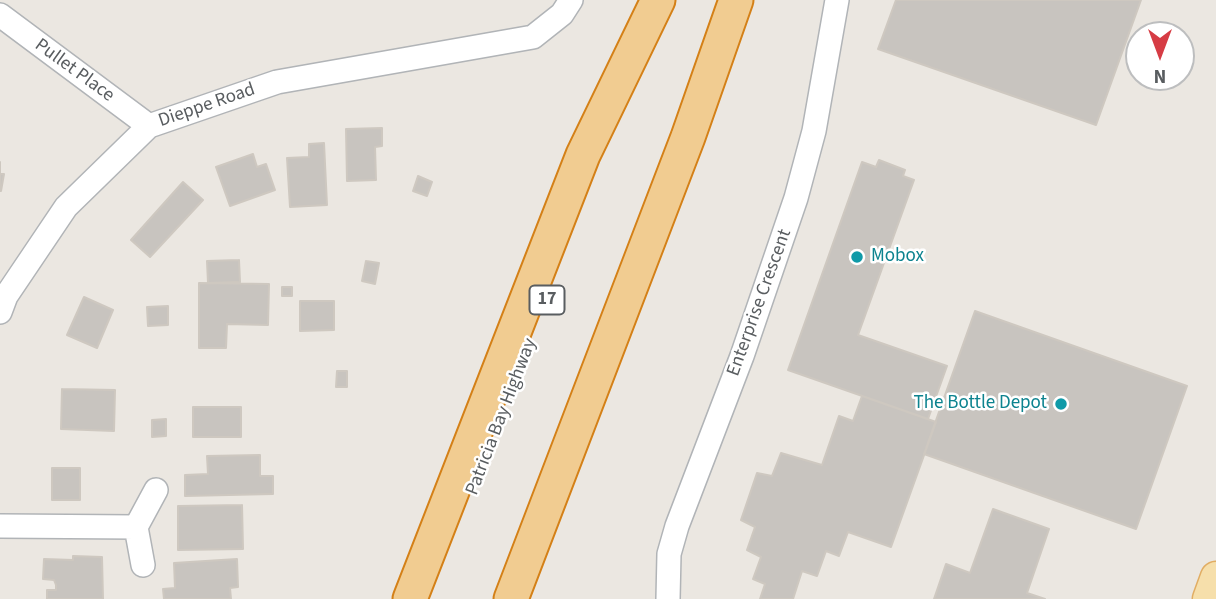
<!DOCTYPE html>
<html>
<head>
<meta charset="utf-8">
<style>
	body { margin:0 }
	#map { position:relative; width:1216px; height:599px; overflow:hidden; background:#ebe7e1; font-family:"Source Sans 3",sans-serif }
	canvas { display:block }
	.north { position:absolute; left:1125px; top:21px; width:70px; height:70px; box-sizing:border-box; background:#fff; border:2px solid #bdbebf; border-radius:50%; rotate:180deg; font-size:19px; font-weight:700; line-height:28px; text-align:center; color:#595d60 }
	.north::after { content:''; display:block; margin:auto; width:24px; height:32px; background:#d63c44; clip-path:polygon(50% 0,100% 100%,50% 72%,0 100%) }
</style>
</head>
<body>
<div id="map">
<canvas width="1216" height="599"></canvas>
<div class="north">N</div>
</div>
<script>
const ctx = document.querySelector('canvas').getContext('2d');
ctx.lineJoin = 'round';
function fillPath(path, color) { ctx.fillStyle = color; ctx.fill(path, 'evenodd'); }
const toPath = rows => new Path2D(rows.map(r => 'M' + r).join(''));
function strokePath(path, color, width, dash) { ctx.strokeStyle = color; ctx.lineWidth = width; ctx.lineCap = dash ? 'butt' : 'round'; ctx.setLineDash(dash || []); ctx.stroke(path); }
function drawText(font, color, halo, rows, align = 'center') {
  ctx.font = font + ' "Source Sans 3",sans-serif'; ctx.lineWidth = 5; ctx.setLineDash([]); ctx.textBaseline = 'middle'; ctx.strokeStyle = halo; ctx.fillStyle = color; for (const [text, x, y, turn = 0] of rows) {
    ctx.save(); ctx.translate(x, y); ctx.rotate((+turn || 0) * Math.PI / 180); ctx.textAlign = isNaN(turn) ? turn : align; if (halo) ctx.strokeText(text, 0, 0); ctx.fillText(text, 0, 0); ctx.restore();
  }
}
const building = toPath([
	[896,0,1141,0,1096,125,878,49,896,0],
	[382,128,382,146,375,147,376,180,347,181,346,129,382,128],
	[324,143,327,205,290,207,287,158,309,157,309,144,324,143],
	[253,154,257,167,266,164,275,190,230,206,216,167,253,154],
	[879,160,905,170,903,176,914,180,858,335,947,366,928,419,788,370,862,162,876,167,879,160],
	[0,162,0,174,4,174,1,191,0,191,0,162],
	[418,176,432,182,427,196,413,191,418,176],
	[183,182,203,200,150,257,131,240,183,182],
	[239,260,240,282,208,283,207,261,239,260],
	[366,261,379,263,375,284,362,281,366,261],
	[199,283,269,284,268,325,227,324,226,348,199,348,199,283],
	[282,287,292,287,292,296,282,296,282,287],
	[84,297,113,310,97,348,67,335,84,297],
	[300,301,334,301,334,330,300,331,300,301],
	[168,306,168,325,148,326,147,307,168,306],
	[975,311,1187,386,1136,529,924,454,975,311],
	[337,371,347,371,347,387,336,387,337,371],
	[62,389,115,390,114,431,61,429,62,389],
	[862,396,936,422,891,547,848,532,839,556,826,551,817,576,802,571,793,599,760,599,765,584,753,579,761,557,747,550,755,527,741,520,757,473,772,476,781,453,822,465,839,416,853,421,862,396],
	[193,407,241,407,241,437,193,437,193,407],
	[166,419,166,436,152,437,152,420,166,419],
	[260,455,260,476,273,476,273,494,185,496,185,475,208,474,207,456,260,455],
	[52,468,80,468,80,500,52,500,52,468],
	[242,505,243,549,178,550,178,506,242,505],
	[993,509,1049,529,1027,593,1045,599,934,599,946,564,970,573,993,509],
	[73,556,102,557,103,599,47,599,47,590,56,590,56,585,54,580,43,579,44,559,73,560,73,556],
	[237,559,238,587,230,588,231,599,164,599,163,589,175,588,174,563,237,559]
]);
const minor = toPath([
	[0,15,149,126],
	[0,312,6,296,66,207,149,126,277,82,533,37,562,14,571,0],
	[0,526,136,527],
	[143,565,136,527,156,490],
	[668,599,669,554,677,526,742,356,796,198,814,131,837,0]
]);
const major = toPath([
	[1208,599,1216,577]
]);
const highway = toPath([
	[410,599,583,155,658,0],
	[511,599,688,137,736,0]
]);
const markers = [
	[857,257,7,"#0f9aa8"],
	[1061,404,7,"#0f9aa8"]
];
const shields = [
	[547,300,35]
];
const shieldNames = [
	["17",547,300]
];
const streetNames = [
	["Pullet Place",74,71,36],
	["Dieppe Road",207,106,-19],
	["Enterprise Crescent",760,303,-70],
	["Patricia Bay Highway",502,417,-69]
];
const cultureNames = [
	["Mobox",871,257],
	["The Bottle Depot",1047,404,"right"]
];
fillPath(building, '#c8c4bf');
strokePath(building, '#cec8c0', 2);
strokePath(minor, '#b1b4b7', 26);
strokePath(major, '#e1ad63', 33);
strokePath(highway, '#d48017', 37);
strokePath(minor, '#fff', 23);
strokePath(major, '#f6dfab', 30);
strokePath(highway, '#f1cc91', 33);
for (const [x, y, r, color] of markers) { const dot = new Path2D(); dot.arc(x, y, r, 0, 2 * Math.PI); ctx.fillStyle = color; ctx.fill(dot); strokePath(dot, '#fff', 2.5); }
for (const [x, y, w] of shields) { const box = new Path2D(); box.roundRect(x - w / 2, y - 14.5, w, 29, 5); ctx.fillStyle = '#fff'; ctx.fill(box); strokePath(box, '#595d60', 2); }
drawText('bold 18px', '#595d60', null, shieldNames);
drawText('19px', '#595d60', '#fff', streetNames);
drawText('19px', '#0d838f', '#fff', cultureNames, 'left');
</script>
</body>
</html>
